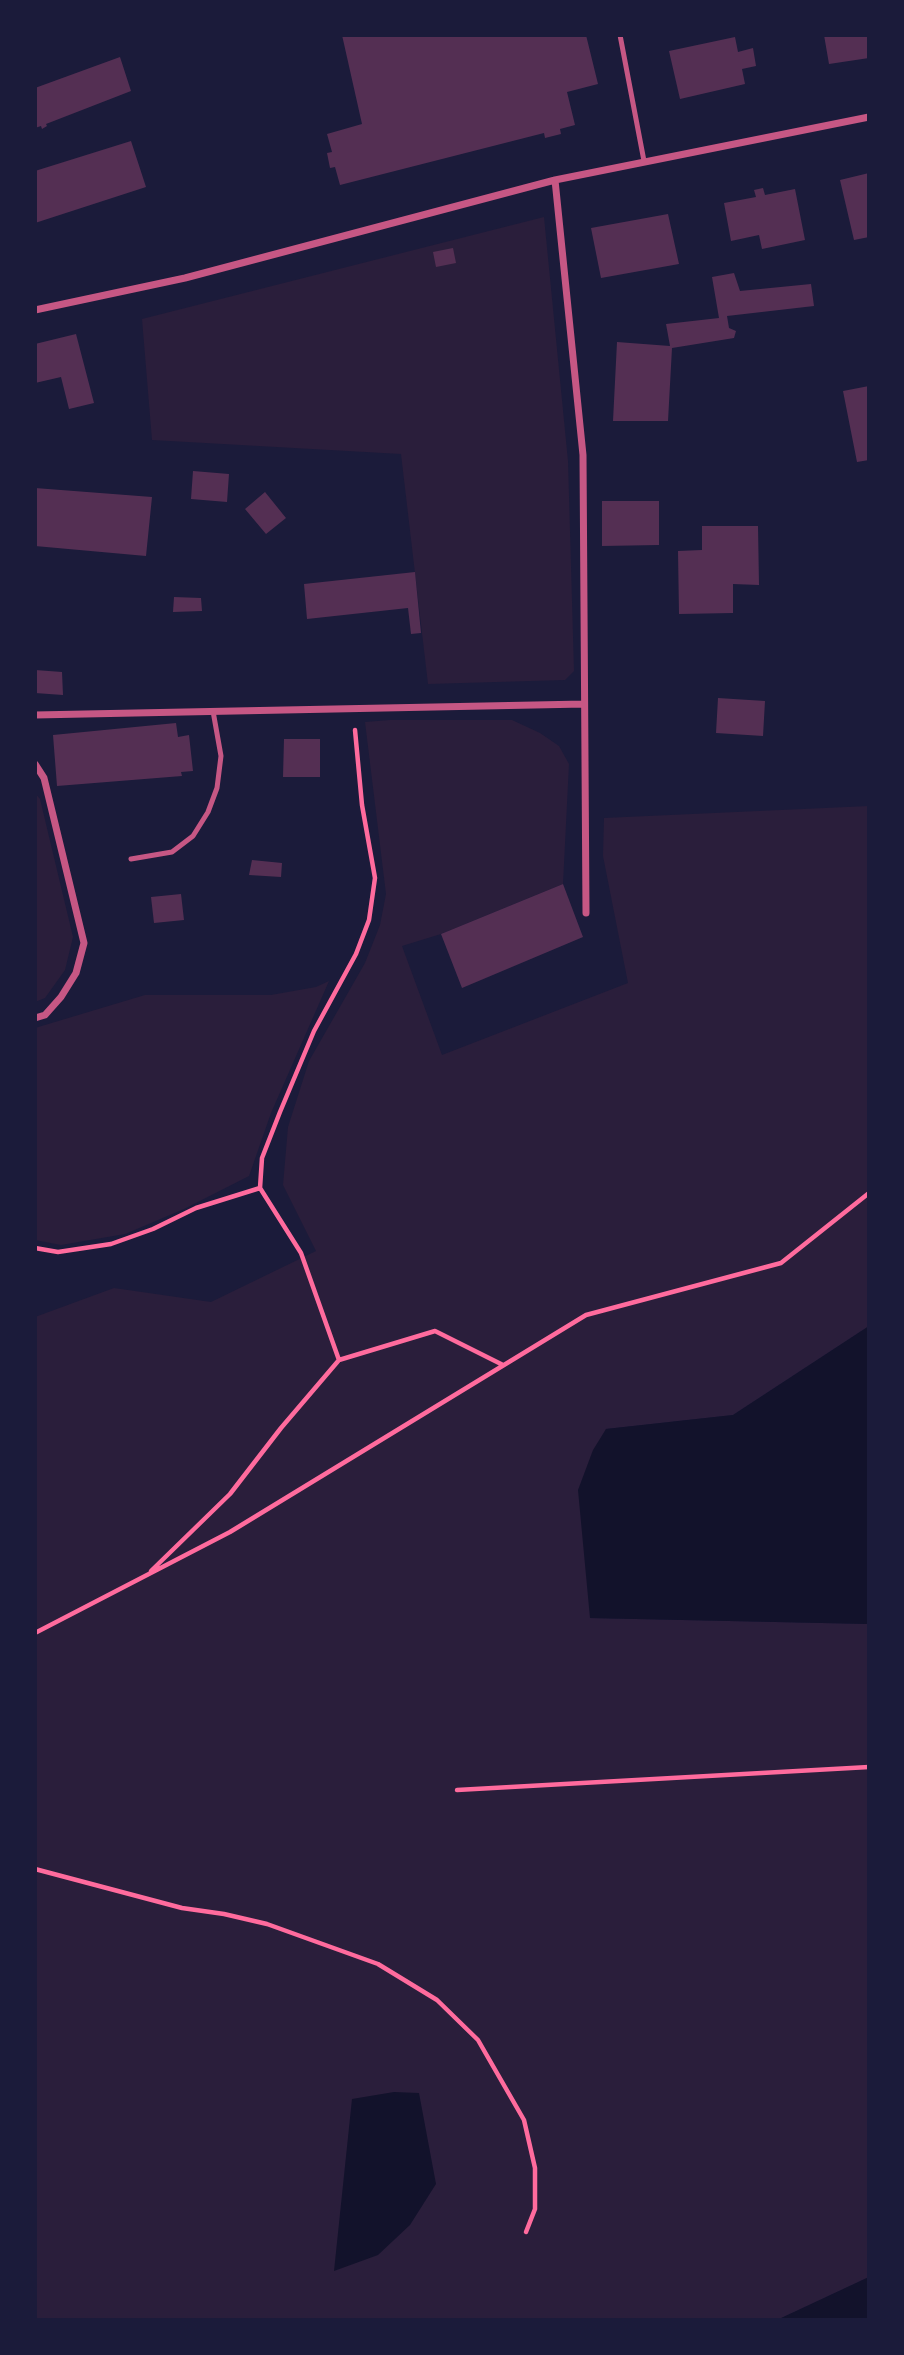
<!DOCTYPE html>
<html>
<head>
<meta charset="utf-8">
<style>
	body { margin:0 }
	#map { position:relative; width:904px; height:2355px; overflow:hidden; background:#1b1b3a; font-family:"Source Sans 3",sans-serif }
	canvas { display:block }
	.frame { position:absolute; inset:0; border:37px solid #1b1b3a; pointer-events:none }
</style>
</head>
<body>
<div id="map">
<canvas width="904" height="2355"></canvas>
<div class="frame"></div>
</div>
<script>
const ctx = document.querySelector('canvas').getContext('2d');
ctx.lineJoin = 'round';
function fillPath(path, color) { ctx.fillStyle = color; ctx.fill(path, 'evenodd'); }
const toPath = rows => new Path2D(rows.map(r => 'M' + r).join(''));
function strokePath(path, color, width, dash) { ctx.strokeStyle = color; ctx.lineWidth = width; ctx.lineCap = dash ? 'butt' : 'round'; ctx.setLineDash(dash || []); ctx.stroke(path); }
const green = toPath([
	[544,217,568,461,574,671,565,680,428,684,401,454,152,440,142,319],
	[390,720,512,720,540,733,559,746,569,764,563,884,441,934,402,946,442,1055,628,983,603,856,604,818,869,806,869,1326,733,1415,606,1429,590,1618,869,1624,869,2277,777,2320,35,2320,35,1317,114,1288,211,1302,316,1251,283,1185,288,1127,309,1061,365,963,380,925,386,894,365,722],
	[35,793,40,799,73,937,65,970,45,998,35,1002],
	[329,981,271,1113,249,1176,184,1209,125,1234,61,1245,35,1240,35,1028,145,995,271,995,316,987]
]);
const water = toPath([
	[869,1326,869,1624,590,1618,578,1490,593,1450,606,1429,733,1415],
	[394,2092,419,2093,436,2184,410,2225,378,2255,334,2271,352,2099],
	[869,2277,869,2320,777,2320]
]);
const building = toPath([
	[342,35,586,35,598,84,567,92,575,125,560,129,561,134,545,138,544,133,340,185,335,167,330,168,327,153,332,152,327,134,362,124],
	[824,35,869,35,869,58,829,64],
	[735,37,738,52,753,48,756,66,742,69,745,84,680,99,669,51],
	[120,57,131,91,46,124,47,126,42,129,41,126,35,128,35,88],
	[131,141,146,187,35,223,35,171],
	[869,173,869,237,854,240,840,180],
	[763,188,765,195,795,189,805,240,762,249,759,235,731,241,724,203,756,197,754,190],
	[668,214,679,264,601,278,591,228],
	[453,248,456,263,436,267,433,252],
	[734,273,740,291,811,284,814,306,727,316,729,328,736,331,734,338,672,348,668,421,613,421,617,342,670,346,666,324,719,318,712,277],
	[76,334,94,403,69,409,61,377,35,383,35,344],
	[869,386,869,460,857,462,843,391],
	[193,471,229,474,227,502,191,499],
	[35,488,152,497,146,556,35,546],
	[265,492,286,518,266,534,245,509],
	[602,501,659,501,659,545,602,546],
	[702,526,758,526,759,585,733,584,733,613,679,614,678,551,702,550],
	[415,572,421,633,411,634,408,608,307,619,304,584],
	[174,597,201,598,202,611,173,612],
	[35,670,62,672,63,695,35,693],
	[718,698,765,701,763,736,716,733],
	[176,723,178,737,189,735,193,771,181,772,182,776,57,786,53,735],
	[284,739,320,739,320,777,283,777],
	[252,860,282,863,281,877,249,875],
	[563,884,583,937,462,988,441,934],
	[181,894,184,920,154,923,151,897]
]);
const path = toPath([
	[260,1188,262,1158,280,1112,314,1031,356,954,369,920,375,878,362,805,355,730],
	[35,1248,58,1252,111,1244,153,1229,196,1208,260,1188,301,1253,339,1360,435,1331,503,1365],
	[151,1571,230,1494,281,1428,339,1360],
	[35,1633,230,1532,586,1315,781,1263,869,1193],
	[457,1790,869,1767],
	[35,1869,182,1908,224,1914,267,1924,378,1964,437,2000,478,2040,524,2120,535,2168,535,2209,526,2232]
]);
const service = toPath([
	[620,35,644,161],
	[131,859,172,852,193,836,208,812,217,788,221,756,213,711]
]);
const minor = toPath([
	[555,180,583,455,586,913],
	[35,310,185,278,555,180,869,117],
	[35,715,584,704],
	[35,764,44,778,84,943,76,973,61,997,45,1015,35,1018]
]);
fillPath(green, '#2a1e3b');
fillPath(water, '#12122b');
fillPath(building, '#542f53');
strokePath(path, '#ff6b9d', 4.5);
strokePath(service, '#c65784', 5);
strokePath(minor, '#c65784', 7);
</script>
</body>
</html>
